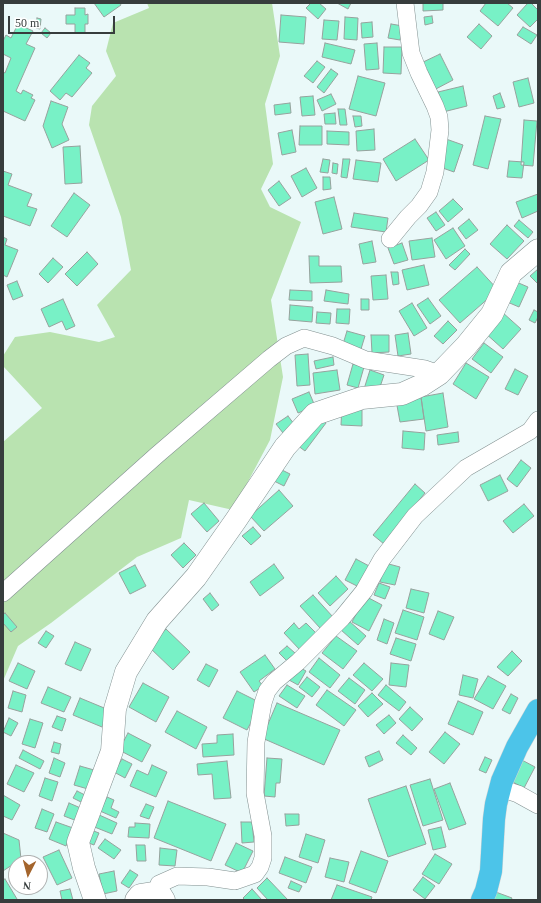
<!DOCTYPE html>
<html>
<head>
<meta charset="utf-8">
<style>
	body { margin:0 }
	#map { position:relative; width:541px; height:903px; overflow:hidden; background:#eaf9f9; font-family:"Times New Roman",serif }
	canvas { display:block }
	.frame { position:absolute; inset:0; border:4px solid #373d3d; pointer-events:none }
	.north { position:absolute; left:8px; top:855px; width:40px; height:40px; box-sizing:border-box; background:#fff; border:1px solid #afb1b1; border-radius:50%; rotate:186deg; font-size:11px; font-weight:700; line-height:16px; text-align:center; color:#373d3d }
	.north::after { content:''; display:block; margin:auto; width:14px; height:18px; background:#a4652d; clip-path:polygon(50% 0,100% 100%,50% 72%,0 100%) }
	.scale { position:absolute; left:8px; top:16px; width:107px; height:18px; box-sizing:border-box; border:2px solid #373d3d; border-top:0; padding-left:5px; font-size:12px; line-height:14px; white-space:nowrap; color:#373d3d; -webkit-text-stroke:3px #fff; paint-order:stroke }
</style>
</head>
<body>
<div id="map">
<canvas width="541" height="903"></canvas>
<div class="frame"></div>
<div class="north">N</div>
<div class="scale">50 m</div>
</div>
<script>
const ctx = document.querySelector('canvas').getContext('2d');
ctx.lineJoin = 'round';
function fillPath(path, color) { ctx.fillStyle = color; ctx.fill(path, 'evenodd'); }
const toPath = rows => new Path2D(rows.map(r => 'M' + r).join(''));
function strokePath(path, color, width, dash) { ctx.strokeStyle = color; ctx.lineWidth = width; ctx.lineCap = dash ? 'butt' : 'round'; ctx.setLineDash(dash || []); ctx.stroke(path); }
const green = toPath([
	[147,3,272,3,280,56,265,104,273,164,261,189,270,207,301,222,271,300,283,377,270,440,233,510,189,500,181,538,137,557,51,623,18,646,3,681,3,442,42,408,3,366,3,356,15,337,50,332,99,342,115,337,97,305,131,270,121,217,89,125,92,106,116,76,106,51,113,23,149,8]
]);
const building = toPath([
	[94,3,120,3,121,5,104,17,94,3],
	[311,3,319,3,326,9,318,19,306,8,311,3],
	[337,3,351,3,348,9,337,3],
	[423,3,443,3,443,10,423,11,423,3],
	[486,3,507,3,513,8,498,26,480,11,486,3],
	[528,3,531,3,538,10,538,19,530,27,517,15,528,3],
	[75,8,85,8,85,15,88,14,88,24,85,24,85,33,75,33,75,24,66,24,66,15,75,15,75,8],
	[281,15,306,17,304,44,279,42,281,15],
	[432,16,433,23,425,25,424,17,432,16],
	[345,17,358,18,357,40,344,39,345,17],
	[37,18,41,19,40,29,36,28,37,18],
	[324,20,339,21,337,40,322,39,324,20],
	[372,22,373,37,362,38,361,23,372,22],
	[18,24,33,31,26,44,35,48,16,91,21,94,23,90,33,95,31,98,35,100,25,121,3,111,3,72,5,73,11,58,3,54,3,41,6,35,11,38,18,24],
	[391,24,403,26,400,40,388,38,391,24],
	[479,24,492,36,481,49,467,37,479,24],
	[523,27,537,35,531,44,517,35,523,27],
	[45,28,51,33,47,38,41,33,45,28],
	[325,43,355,50,351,64,322,57,325,43],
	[377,43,379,69,366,70,364,44,377,43],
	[384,47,402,47,401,74,383,73,384,47],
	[440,54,453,80,432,91,419,64,440,54],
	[79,55,90,63,86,68,92,73,72,97,66,93,60,100,50,91,79,55],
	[317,61,325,67,313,83,304,76,317,61],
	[331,69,338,74,324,93,317,87,331,69],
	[358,76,385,83,376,116,349,109,358,76],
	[528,78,534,103,519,107,513,82,528,78],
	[463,86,467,106,443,112,438,92,463,86],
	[500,93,505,107,497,109,493,96,500,93],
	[331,94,336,104,322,111,317,100,331,94],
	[313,96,315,115,302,116,300,97,313,96],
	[51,101,68,107,62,124,69,140,52,148,43,126,51,101],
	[290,103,291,113,275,115,274,105,290,103],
	[338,109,345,109,347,125,340,125,338,109],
	[335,113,336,124,325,124,324,114,335,113],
	[353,116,361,116,362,126,355,127,353,116],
	[485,116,501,119,488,169,473,165,485,116],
	[524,120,537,121,533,166,521,165,524,120],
	[300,126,322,126,322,145,299,145,300,126],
	[374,129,375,150,357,151,356,131,374,129],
	[292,130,296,152,282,155,278,133,292,130],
	[327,131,349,132,349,145,327,144,327,131],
	[415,139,429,160,396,181,383,159,415,139],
	[446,139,463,145,454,172,437,166,446,139],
	[80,146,82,183,65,184,63,147,80,146],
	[323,159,330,160,328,173,320,172,323,159],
	[343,159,350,159,347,178,341,177,343,159],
	[356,160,381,163,378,182,353,179,356,160],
	[509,161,524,162,522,178,507,177,509,161],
	[333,163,338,164,337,174,332,173,333,163],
	[306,168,317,188,302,197,291,176,306,168],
	[3,171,12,174,8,185,32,194,27,206,37,209,30,226,3,216,3,171],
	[323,177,330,177,331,189,323,190,323,177],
	[279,181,291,198,279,206,268,190,279,181],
	[74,193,90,205,67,237,51,226,74,193],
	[538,194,538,211,522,218,516,202,538,194],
	[334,197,342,229,323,234,315,202,334,197],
	[453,199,463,209,448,222,439,211,453,199],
	[436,212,445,225,436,231,427,218,436,212],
	[354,213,388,218,386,232,351,227,354,213],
	[469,219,478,230,466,239,458,228,469,219],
	[519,220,533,232,528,238,514,226,519,220],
	[507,225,524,241,507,259,490,244,507,225],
	[453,228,465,246,446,259,434,240,453,228],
	[3,237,7,239,5,245,18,250,7,277,3,275,3,237],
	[432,238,435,257,412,260,409,241,432,238],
	[372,241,376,262,363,264,359,244,372,241],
	[402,243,408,260,394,264,388,248,402,243],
	[465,249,470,254,455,270,449,265,465,249],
	[87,252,98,264,77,286,65,274,87,252],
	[309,256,319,256,319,266,341,266,342,282,310,283,309,256],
	[53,258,63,267,48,283,39,274,53,258],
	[424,265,429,285,407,290,402,270,424,265],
	[477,267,498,290,460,323,439,300,477,267],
	[538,269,538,284,530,276,538,269],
	[391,272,398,272,399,284,393,285,391,272],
	[386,275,388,299,373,300,371,276,386,275],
	[17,281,23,296,13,300,7,285,17,281],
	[514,281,528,287,519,307,505,301,514,281],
	[290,290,312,291,312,301,289,300,290,290],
	[326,290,349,294,348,304,324,301,326,290],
	[428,298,441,316,430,324,417,305,428,298],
	[63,299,75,326,66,330,62,321,49,327,41,309,63,299],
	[361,299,369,299,369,310,361,310,361,299],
	[412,303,427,328,414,336,399,311,412,303],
	[290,305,313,307,312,322,289,320,290,305],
	[337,309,350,309,349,324,336,323,337,309],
	[534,310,538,312,538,317,535,323,529,320,534,310],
	[317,312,331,313,330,324,316,323,317,312],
	[502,312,521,329,503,349,484,332,502,312],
	[448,321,457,330,443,344,434,336,448,321],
	[347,331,365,336,361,349,343,344,347,331],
	[408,333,411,354,398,356,395,335,408,333],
	[371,335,389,335,389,352,372,353,371,335],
	[484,343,503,357,491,373,472,359,484,343],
	[308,354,310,385,297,386,295,355,308,354],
	[333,357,334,365,316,369,314,361,333,357],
	[466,363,489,377,476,399,453,384,466,363],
	[353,364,364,367,358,388,347,385,353,364],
	[515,369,528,376,518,395,505,389,515,369],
	[337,370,340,390,315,394,313,373,337,370],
	[370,370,384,375,378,393,364,389,370,370],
	[309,392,315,406,298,413,292,399,309,392],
	[443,393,448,427,426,431,421,397,443,393],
	[421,397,424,419,400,422,396,400,421,397],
	[342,405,362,406,362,426,341,425,342,405],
	[288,416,294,424,283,433,276,424,288,416],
	[318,417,326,423,305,451,297,445,318,417],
	[403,431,425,433,424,450,402,448,403,431],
	[458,432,459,442,438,445,437,435,458,432],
	[521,460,531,468,517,487,507,479,521,460],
	[280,469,290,474,284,486,274,481,280,469],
	[500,475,508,491,488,501,480,485,500,475],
	[415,484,425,493,384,544,373,535,415,484],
	[279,490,293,506,264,531,250,516,279,490],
	[204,503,219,521,207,532,191,514,204,503],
	[524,504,534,516,513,533,503,521,524,504],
	[253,527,261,536,251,545,242,536,253,527],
	[184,543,196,555,183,568,171,555,184,543],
	[356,559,371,567,361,588,345,580,356,559],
	[385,563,400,567,395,585,380,582,385,563],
	[274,564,284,578,260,596,250,582,274,564],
	[135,565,146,586,130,594,119,573,135,565],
	[336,576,348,589,330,606,318,593,336,576],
	[379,583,390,587,385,599,374,595,379,583],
	[411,589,429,593,424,613,406,608,411,589],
	[210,593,219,605,212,611,203,599,210,593],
	[313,595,333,617,320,628,300,606,313,595],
	[365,596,382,605,369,631,352,622,365,596],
	[403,610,424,617,417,640,395,633,403,610],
	[438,611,454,617,444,640,429,634,438,611],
	[5,613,17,627,11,632,3,623,3,615,5,613],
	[384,619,394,623,387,644,377,640,384,619],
	[349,621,366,636,358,645,341,630,349,621],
	[294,623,299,629,306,623,317,634,300,650,284,633,294,623],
	[166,629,190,652,173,670,149,647,166,629],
	[46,631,54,636,46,648,38,643,46,631],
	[336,636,357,651,343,669,322,653,336,636],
	[396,638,416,644,411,661,390,654,396,638],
	[75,642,91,649,81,671,65,664,75,642],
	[287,646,295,653,287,661,279,653,287,646],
	[512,651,522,661,508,676,497,667,512,651],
	[265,655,275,669,259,681,263,686,254,692,240,672,265,655],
	[319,658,340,675,330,688,309,672,319,658],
	[18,663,35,671,27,689,9,681,18,663],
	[364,663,383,679,372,691,353,675,364,663],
	[391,663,409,665,406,687,389,685,391,663],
	[206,664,218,670,209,687,197,680,206,664],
	[297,666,306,671,298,685,289,680,297,666],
	[463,675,478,679,473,698,459,695,463,675],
	[488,676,506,686,493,709,474,699,488,676],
	[307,677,320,687,312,697,299,687,307,677],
	[349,678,365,690,355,704,338,691,349,678],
	[143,683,169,697,156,722,129,707,143,683],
	[287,685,305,696,297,708,279,696,287,685],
	[386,685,406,702,399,711,378,695,386,685],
	[48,687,71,697,64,712,41,703,48,687],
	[327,690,356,710,344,726,316,705,327,690],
	[13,691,26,695,22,712,8,708,13,691],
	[237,691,261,703,247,730,223,718,237,691],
	[372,693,383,704,368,717,358,706,372,693],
	[511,694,518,698,510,714,502,710,511,694],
	[80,698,109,710,102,727,73,715,80,698],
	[458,701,483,712,473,735,448,724,458,701],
	[277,703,340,730,324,765,262,738,277,703],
	[410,707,423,719,412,731,399,719,410,707],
	[177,711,207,727,196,749,165,732,177,711],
	[389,715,396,723,384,734,376,725,389,715],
	[57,716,66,719,62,731,52,727,57,716],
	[9,718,18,723,11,736,3,732,9,718],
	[30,719,43,723,35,748,22,744,30,719],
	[445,732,460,744,444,764,429,752,445,732],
	[128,733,151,745,142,762,119,750,128,733],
	[233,734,234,755,203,757,202,744,217,743,217,735,233,734],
	[403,735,417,748,411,755,396,743,403,735],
	[54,742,61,744,59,754,51,752,54,742],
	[23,750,44,761,40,769,19,758,23,750],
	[379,751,383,760,369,767,365,757,379,751],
	[485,757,492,760,486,773,479,770,485,757],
	[54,758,65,763,60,777,49,773,54,758],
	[267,758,282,759,280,783,276,783,275,797,264,796,267,758],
	[122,759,132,764,125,778,114,772,122,759],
	[520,759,535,767,524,788,509,780,520,759],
	[227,761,231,798,214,799,212,774,198,775,197,764,227,761],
	[16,765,34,773,24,792,7,784,16,765],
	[152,765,167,772,156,797,130,786,137,770,148,775,152,765],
	[80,766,94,770,88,789,74,785,80,766],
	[45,778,58,782,52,801,39,796,45,778],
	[430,779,443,820,423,826,410,785,430,779],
	[450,783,466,824,449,830,434,789,450,783],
	[406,786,426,844,388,857,368,799,406,786],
	[77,791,89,797,85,804,73,798,77,791],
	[3,795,20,805,12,820,3,816,3,795],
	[107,797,114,800,111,808,119,812,116,818,100,811,107,797],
	[168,801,226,824,211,861,154,838,168,801],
	[69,803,83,809,77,821,64,816,69,803],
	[146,804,154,807,149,819,140,816,146,804],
	[42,809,54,814,47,832,35,828,42,809],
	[97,814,117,823,112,834,92,826,97,814],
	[285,814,299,814,299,825,286,826,285,814],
	[56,822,73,828,66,846,49,839,56,822],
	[241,822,252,822,254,842,242,843,241,822],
	[135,823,150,824,149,838,128,837,129,827,135,827,135,823],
	[441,827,446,847,433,850,428,830,441,827],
	[91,830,99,833,94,845,86,842,91,830],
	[3,833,19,840,21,859,3,871,3,833],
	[306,834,325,840,318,863,299,857,306,834],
	[105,839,121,850,114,859,98,848,105,839],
	[236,843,253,851,242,873,225,865,236,843],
	[136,845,145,845,146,861,137,861,136,845],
	[160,848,177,850,175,866,159,865,160,848],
	[59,850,72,878,57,885,43,857,59,850],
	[361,851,388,861,376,893,349,883,361,851],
	[435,854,452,864,439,884,422,874,435,854],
	[285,857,312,867,306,883,279,873,285,857],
	[330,858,349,862,344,882,325,877,330,858],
	[130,870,138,875,129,888,121,883,130,870],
	[114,871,117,891,103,894,99,874,114,871],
	[423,877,435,886,425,899,413,890,423,877],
	[267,878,288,900,268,900,257,888,267,878],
	[5,879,17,899,16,900,3,900,3,880,5,879],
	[291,881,302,886,299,892,288,888,291,881],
	[337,885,372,897,371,900,331,900,337,885],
	[70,889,73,900,62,900,60,891,70,889],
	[252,889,262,900,245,900,243,898,252,889],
	[493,891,512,898,511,900,489,900,493,891]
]);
const street = toPath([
	[390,239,408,217,419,206,429,192,435,172,440,130,439,117,435,106,419,73,411,53,405,3],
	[3,593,157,455,269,359,286,346,304,338,333,346,366,360,425,369,439,374],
	[500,788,518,794,538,805],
	[159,892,159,884,177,876,208,877,235,881,255,874,260,867,263,858,263,836,255,793,256,742,263,703,267,691,274,682,298,662,342,618,364,591,382,559,415,516,466,468,530,431,538,420]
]);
const secondary = toPath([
	[95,900,84,868,78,842,112,751,115,709,126,672,157,621,196,577,236,520,285,447,315,414,362,398,402,394,422,385,439,374,466,346,492,314,511,273,538,250],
	[136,900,140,895,159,892,164,900]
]);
const highway = toPath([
	[482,900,486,891,491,871,494,819,496,804,502,781,517,747,538,710]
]);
fillPath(green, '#b9e3b0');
fillPath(building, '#78f1c6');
strokePath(building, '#96a29d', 1);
strokePath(street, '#829090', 18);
strokePath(secondary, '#829090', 23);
strokePath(highway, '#d3d4d4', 23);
strokePath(street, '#fff', 17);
strokePath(secondary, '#fff', 22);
strokePath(highway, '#4cc4e9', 22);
</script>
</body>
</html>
